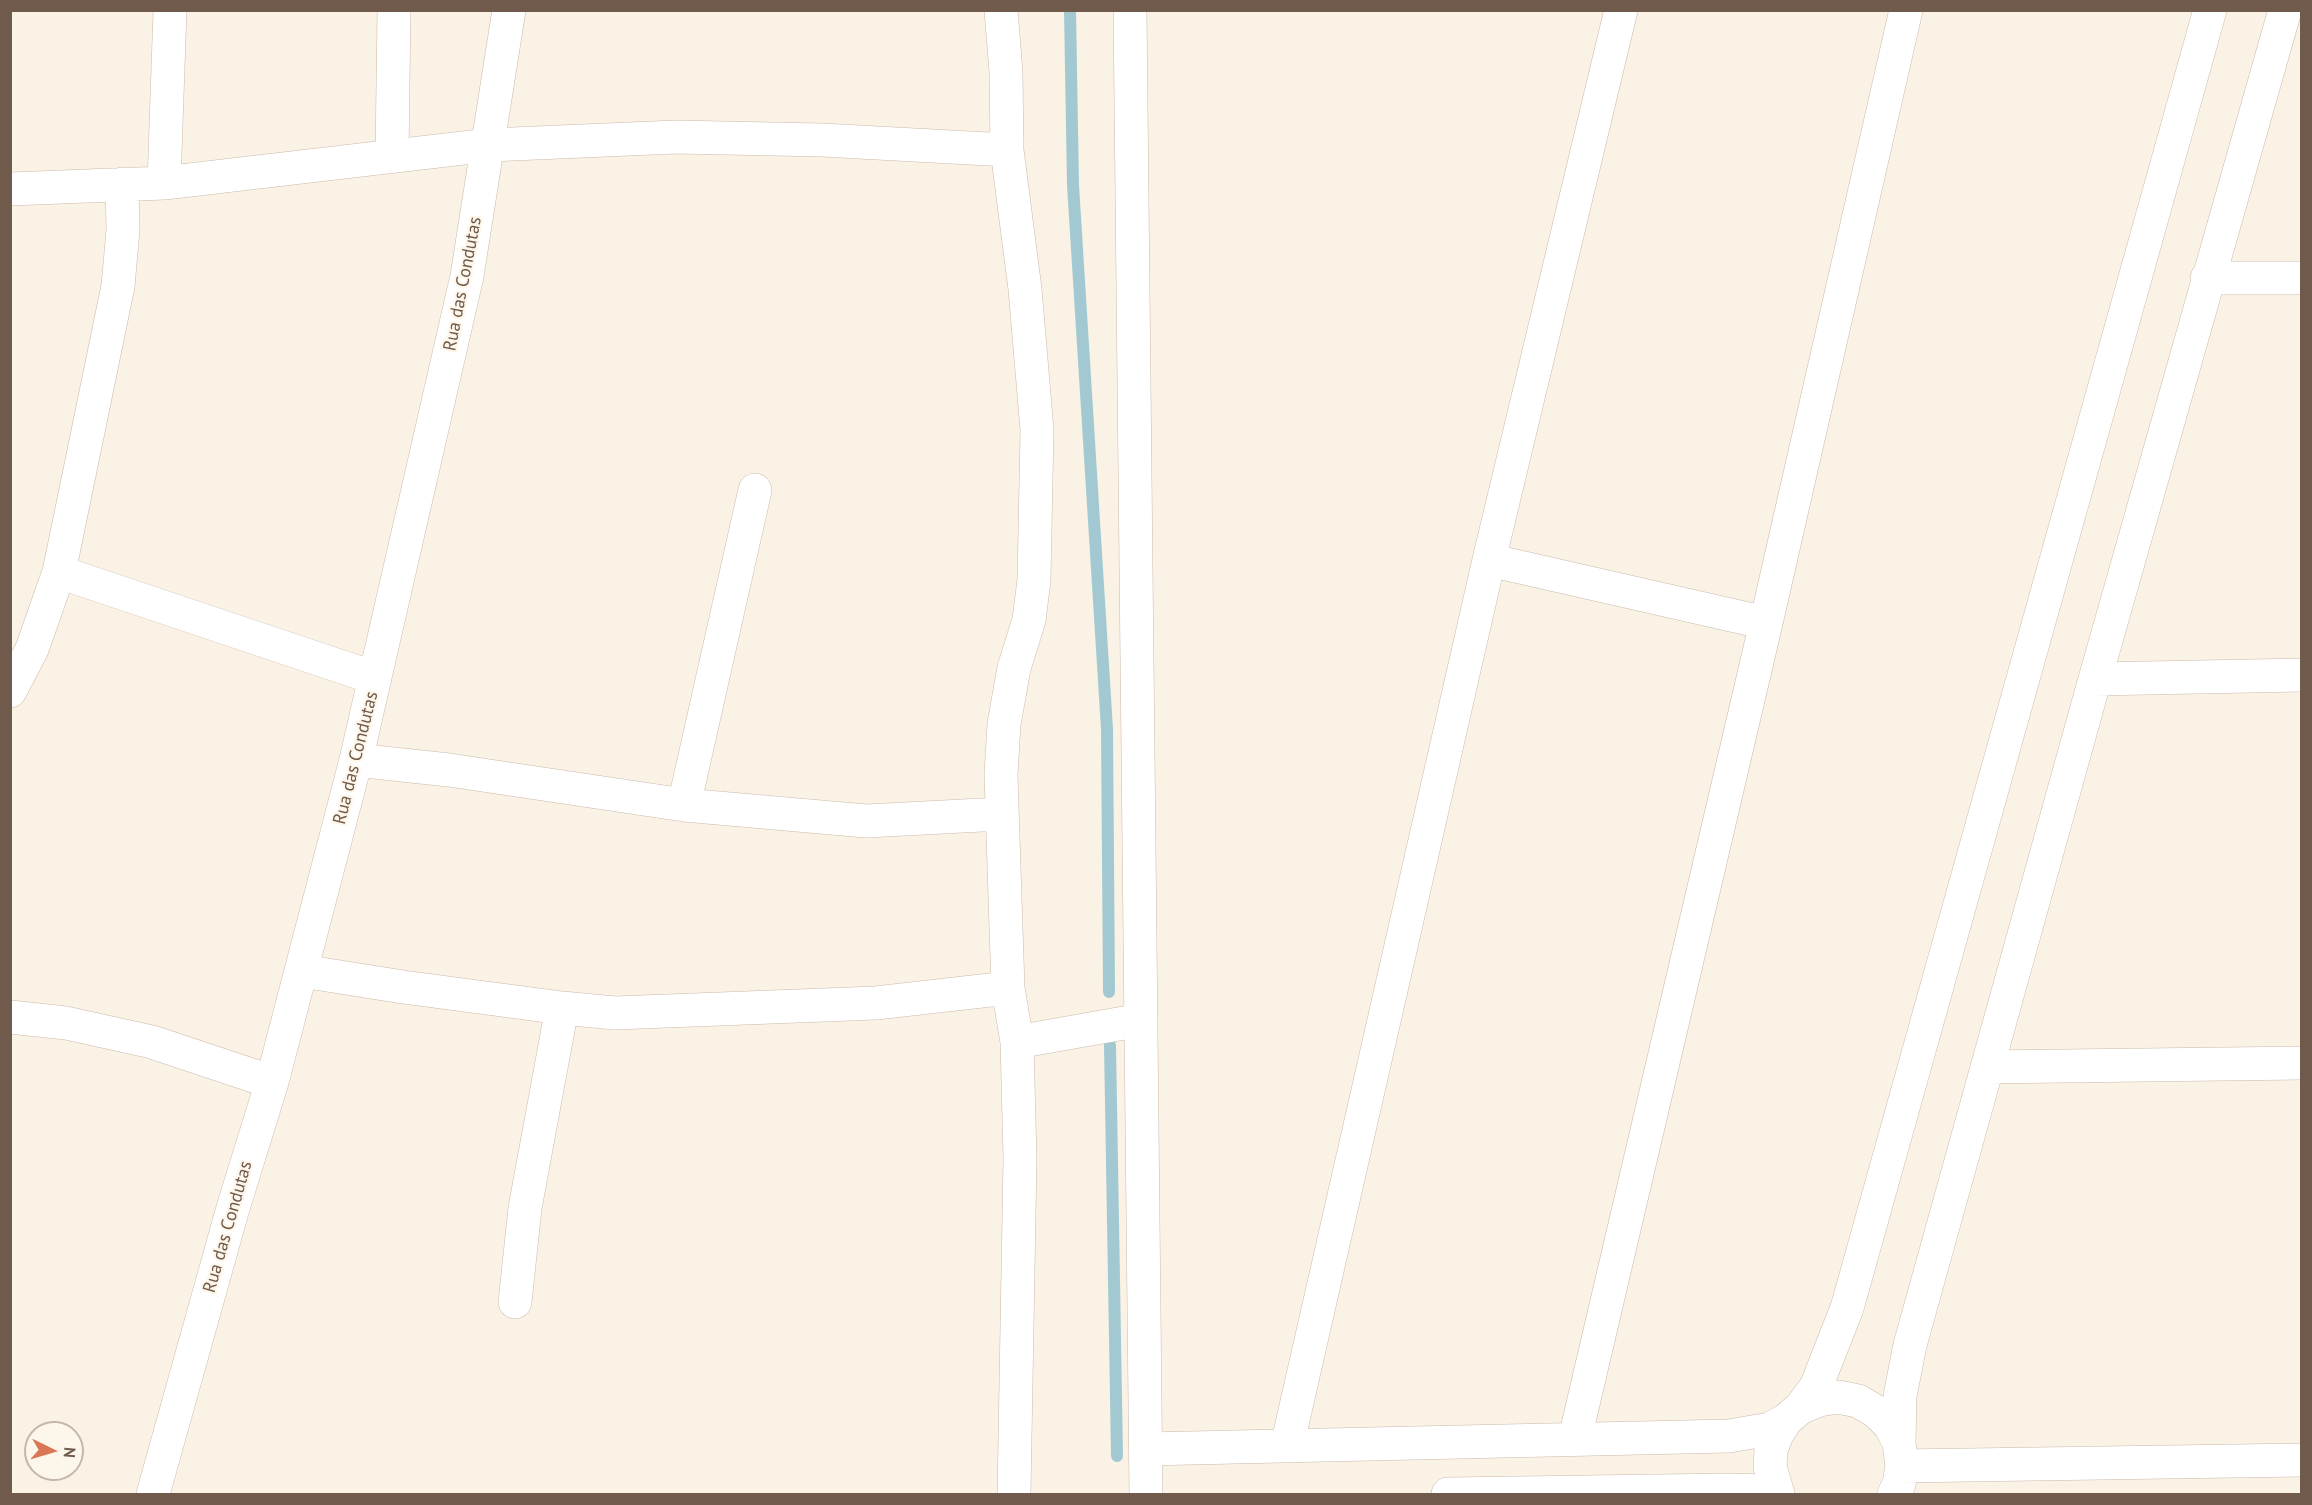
<!DOCTYPE html>
<html>
<head>
<meta charset="utf-8">
<style>
	body { margin:0 }
	#map { position:relative; width:2312px; height:1505px; overflow:hidden; background:#faf2e4; font-family:"PT Sans",sans-serif }
	canvas { display:block }
	.frame { position:absolute; inset:0; border:12px solid #705a4c; pointer-events:none }
	.north { position:absolute; left:24px; top:1421px; width:60px; height:60px; box-sizing:border-box; background:#fdf6ea; border:2px solid #c5b8ab; border-radius:50%; rotate:95deg; font-size:16px; font-weight:700; line-height:24px; text-align:center; color:#705a4c }
	.north::after { content:''; display:block; margin:auto; width:21px; height:27px; background:#da7754; clip-path:polygon(50% 0,100% 100%,50% 72%,0 100%) }
</style>
</head>
<body>
<div id="map">
<canvas width="2312" height="1505"></canvas>
<div class="frame"></div>
<div class="north">N</div>
</div>
<script>
const ctx = document.querySelector('canvas').getContext('2d');
ctx.lineJoin = 'round';
const toPath = rows => new Path2D(rows.map(r => 'M' + r).join(''));
function strokePath(path, color, width, dash) { ctx.strokeStyle = color; ctx.lineWidth = width; ctx.lineCap = dash ? 'butt' : 'round'; ctx.setLineDash(dash || []); ctx.stroke(path); }
function drawText(font, color, halo, rows, align = 'center') {
  ctx.font = font + ' "PT Sans",sans-serif'; ctx.lineWidth = 4.5; ctx.setLineDash([]); ctx.textBaseline = 'middle'; ctx.strokeStyle = halo; ctx.fillStyle = color; for (const [text, x, y, turn = 0] of rows) {
    ctx.save(); ctx.translate(x, y); ctx.rotate((+turn || 0) * Math.PI / 180); ctx.textAlign = isNaN(turn) ? turn : align; if (halo) ctx.strokeText(text, 0, 0); ctx.fillText(text, 0, 0); ctx.restore();
  }
}
const stream = toPath([
	[1070,10,1073,185,1107,729,1109,992],
	[1110,1045,1117,1456]
]);
const minor = toPath([
	[1001,10,1006,72,1007,150,1025,289,1037,430,1034,580,1029,620,1014,668,1004,724,1001,775,1008,988,1017,1042,1020,1159,1014,1494],
	[1130,10,1146,1494],
	[392,156,394,10],
	[164,183,170,10],
	[10,189,164,183,489,145,676,137,822,140,1007,150],
	[2207,278,2302,278],
	[1489,560,1766,623],
	[59,572,375,678],
	[2095,679,2302,675],
	[10,691,32,649,59,572,118,286,123,230,122,184],
	[356,760,449,770,684,805,866,821,1001,814],
	[684,805,755,490],
	[302,971,403,987,562,1008,615,1013,876,1003,1008,988],
	[10,1017,66,1023,152,1042,272,1082],
	[1017,1042,1141,1020],
	[1987,1067,2302,1063],
	[515,1302,525,1208,562,1008],
	[1800,1408,1816,1387,1847,1308,2210,10],
	[1575,1438,1766,623,1906,10],
	[1899,1443,1900,1396,1910,1345,2095,679,2285,10],
	[1287,1446,1489,560,1621,10],
	[1146,1449,1729,1436,1770,1429,1786,1420,1800,1408,1819,1400,1838,1397,1858,1401,1875,1411,1890,1425,1899,1443,1902,1466,1899,1484,1894,1494],
	[1902,1466,2302,1460],
	[153,1494,233,1208,272,1082,356,760,467,276,509,10],
	[1448,1494,1727,1490,1766,1491,1772,1494],
	[1778,1494,1770,1467,1771,1450,1777,1434,1786,1420]
]);
const streetNames = [
	["Rua das Condutas",463,284,-79],
	["Rua das Condutas",356,758,-76],
	["Rua das Condutas",228,1227,-74]
];
strokePath(stream, '#a2c9d2', 12);
strokePath(minor, '#cabaac', 34);
strokePath(minor, '#fff', 33);
drawText('18px', '#705a4c', '#fdf6ea', streetNames);
</script>
</body>
</html>
